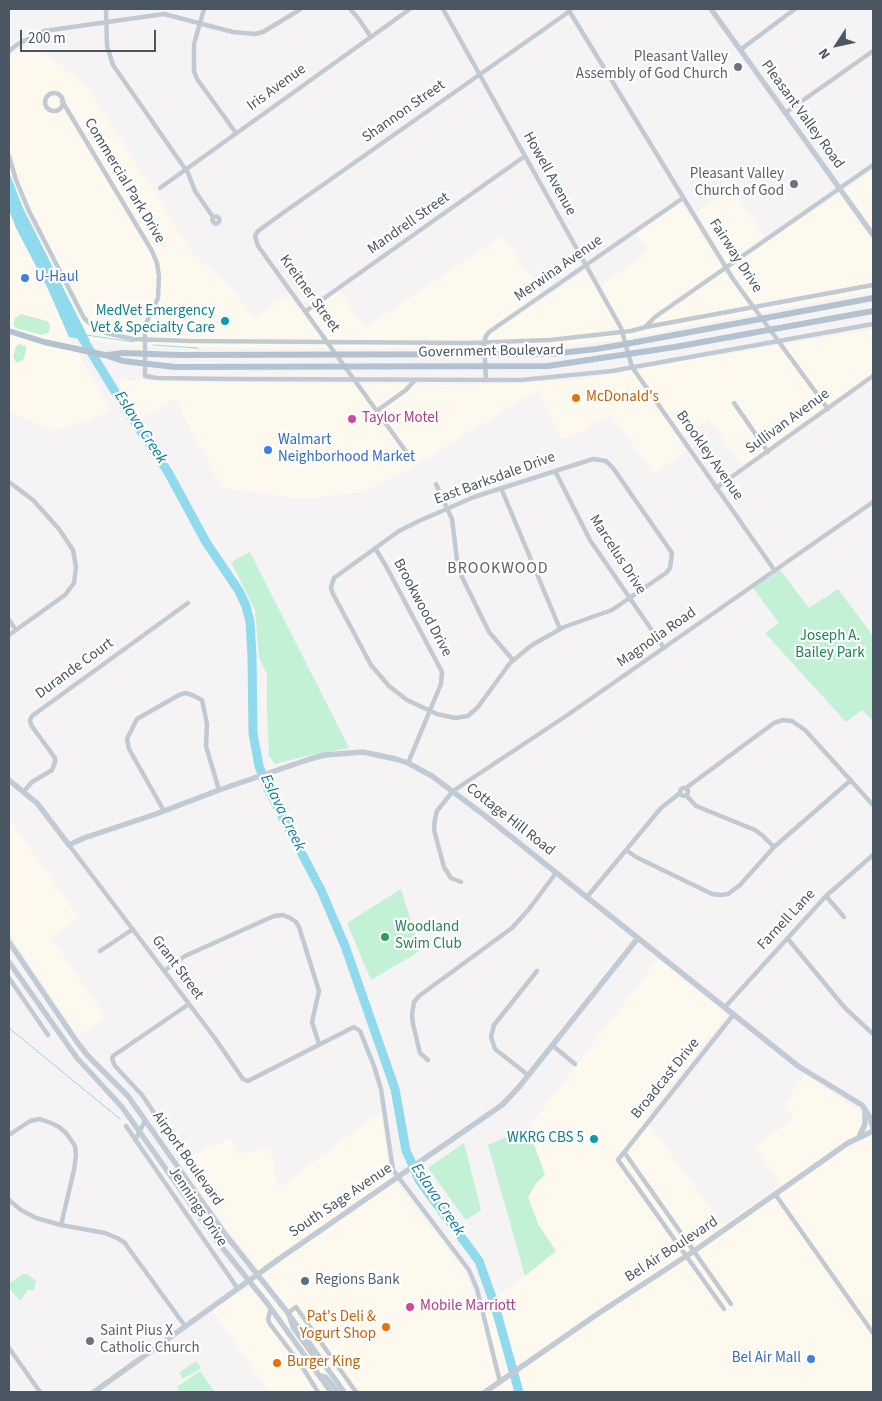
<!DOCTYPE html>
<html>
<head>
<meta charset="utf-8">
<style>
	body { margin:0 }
	#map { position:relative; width:882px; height:1401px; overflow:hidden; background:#f5f3f3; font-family:"Source Sans 3",sans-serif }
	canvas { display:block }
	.frame { position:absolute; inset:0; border:10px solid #4a5661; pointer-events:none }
	.north { position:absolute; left:812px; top:20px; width:50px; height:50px; -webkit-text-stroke:4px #fff; paint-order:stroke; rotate:235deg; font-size:14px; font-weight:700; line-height:20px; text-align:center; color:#4a5661 }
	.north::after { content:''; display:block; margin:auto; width:18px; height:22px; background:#4a5661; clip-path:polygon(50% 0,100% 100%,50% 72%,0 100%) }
	.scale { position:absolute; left:20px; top:30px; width:136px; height:22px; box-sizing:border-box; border:2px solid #4a5661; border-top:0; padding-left:6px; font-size:15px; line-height:18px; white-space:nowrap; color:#4a5661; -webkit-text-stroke:4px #fff; paint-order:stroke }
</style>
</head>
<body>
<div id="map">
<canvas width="882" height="1401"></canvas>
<div class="frame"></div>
<div class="north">N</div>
<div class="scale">200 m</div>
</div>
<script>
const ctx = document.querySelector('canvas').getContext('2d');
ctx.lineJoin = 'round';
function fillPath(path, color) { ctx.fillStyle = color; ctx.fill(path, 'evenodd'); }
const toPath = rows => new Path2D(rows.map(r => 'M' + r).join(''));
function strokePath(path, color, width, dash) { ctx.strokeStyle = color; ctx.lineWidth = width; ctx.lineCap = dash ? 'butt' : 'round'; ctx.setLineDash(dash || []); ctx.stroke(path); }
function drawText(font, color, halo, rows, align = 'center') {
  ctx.font = font + ' "Source Sans 3",sans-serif'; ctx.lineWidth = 4.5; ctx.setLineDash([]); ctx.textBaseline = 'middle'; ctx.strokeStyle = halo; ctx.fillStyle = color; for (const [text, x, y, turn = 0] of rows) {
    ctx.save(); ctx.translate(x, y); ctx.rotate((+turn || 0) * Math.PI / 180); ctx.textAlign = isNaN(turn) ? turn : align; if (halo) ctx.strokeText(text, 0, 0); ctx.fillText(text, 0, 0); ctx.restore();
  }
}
const commercial = toPath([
	[32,41,89,89,193,254,228,284,255,318,290,293,305,315,339,291,365,328,502,235,545,298,590,268,600,287,649,251,636,233,681,203,690,217,732,188,767,241,873,171,873,291,618,340,542,349,176,348,90,341,23,208,9,172,9,57],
	[9,210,59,313,70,339,112,412,55,430,9,413],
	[873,329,873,373,743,466,708,419,679,440,686,451,654,475,610,413,581,433,561,439,538,390,411,468,364,492,302,499,222,488,175,399,141,419,117,380,460,385,575,380],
	[9,818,79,918,51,938,106,1017,78,1037,9,933],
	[658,959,728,1015,645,1118,723,1225,781,1185,755,1147,793,1118,784,1104,805,1075,862,1112,873,1127,873,1392,269,1392,212,1310,263,1277,225,1226,179,1161,231,1138,238,1154,270,1147,278,1188,381,1112,390,1175,466,1272,478,1312,556,1251,538,1224,528,1197,537,1182,545,1175,528,1128]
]);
const green = toPath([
	[21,314,47,321,50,324,49,332,42,335,16,328,13,325,15,318],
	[19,344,26,346,26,351,23,360,16,363,13,356,16,347],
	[250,552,349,748,306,756,275,764,269,756,267,711,267,674,259,658,255,610,231,562],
	[780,570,809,608,838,589,873,636,873,721,862,710,846,722,765,633,779,623,753,588],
	[401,889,420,951,371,980,347,923],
	[528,1128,545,1175,537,1182,528,1197,538,1224,556,1251,525,1276,488,1145],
	[464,1143,481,1210,466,1220,428,1168],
	[23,1274,27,1274,36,1281,34,1290,28,1290,20,1301,9,1288,11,1282],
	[196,1361,201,1368,183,1379,179,1373],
	[200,1371,215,1392,181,1392,177,1387]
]);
const water = toPath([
	[9,172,23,208,90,341,69,337,47,287,16,228,9,210]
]);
const stream = toPath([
	[86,335,134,342],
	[153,345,198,348],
	[9,1028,120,1119]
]);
const river = toPath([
	[78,331,122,403,168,472,206,542,239,591,246,606,250,622,252,656,253,733,259,766,269,791,321,890,345,946,395,1089,406,1151,410,1159,419,1180,479,1261,495,1306,519,1392]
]);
const street = toPath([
	[106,9,107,46,113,65,188,173,195,191,213,217],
	[204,9,194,44,194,71,197,79,236,133],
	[350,9,358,18,371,37],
	[443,9,621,328,632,367,775,571],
	[568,9,733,279,828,409],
	[740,50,795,9],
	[9,51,18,44,44,31,164,14,233,32,255,34,263,32,301,9],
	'45 102a9 9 0 1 1 18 0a9 9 0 1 1-18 0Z',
	[62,101,152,251,157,263,159,276,158,298,147,321,145,328,145,376,157,378,228,379,521,380,612,371,873,324],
	[785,113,873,51],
	[9,156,16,180,29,211,84,318,96,329,106,333,133,339,190,341,469,343,550,340,631,331,646,327,873,285],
	[160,188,410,9],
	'212.5 220a3.5 3.5 0 1 1 7 0a3.5 3.5 0 1 1-7 0Z',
	[306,311,525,156],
	[646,326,655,317,873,165],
	[486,380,484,342,486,336,489,332,683,198],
	[734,403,768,452],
	[378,410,406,390,415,380],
	[593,459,606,461,613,468,672,553,670,568,666,573,612,610,564,627,532,645,510,663,478,707,468,716,455,718,437,714,407,700,389,686,371,665,332,592,331,587,334,578,399,531,419,521,474,497,593,459],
	[412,460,258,246,255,236,258,231,280,215,570,11],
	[555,471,590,540,664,648],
	[9,482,33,500,59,529,73,550,76,567,74,583,65,595,9,635],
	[436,484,452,519,457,560,461,575,489,632,513,660],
	[501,488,560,629],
	[716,488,873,376],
	[375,548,386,566,442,672,441,684,408,763],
	[9,620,16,630],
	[686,788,774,723,783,720,792,721,805,730,873,805],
	'680 792a4 4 0 1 1 8 0a4 4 0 1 1-8 0Z',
	[24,791,32,782,52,770,55,762,55,758,31,725,30,720,32,716,188,603],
	[686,795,696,806,701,808,755,830,762,835,774,847],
	[164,811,129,749,127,739,137,719,179,695,186,693,192,695,202,700,207,724,206,746,219,790],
	[69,845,214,1037,243,1079,248,1081,354,1027,360,1031,374,1066,381,1089,393,1170,469,1270,477,1289,500,1382],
	[626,850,636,857,712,894,721,895,728,894,740,885,774,847,851,780],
	[461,882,451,878,444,867,434,830,435,819,437,811,453,791,566,716,873,502],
	[826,896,844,917],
	[587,897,661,808,680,793],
	[788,939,845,1008,873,1034],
	[100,951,133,929],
	[164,971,185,956,274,916,283,915,290,918,296,922,299,927,319,991,312,1022,319,1044],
	[9,978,48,1035],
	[189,1004,113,1056,112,1059,115,1066,142,1095,190,1166],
	[725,1007,826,896,873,855],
	[552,1045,575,1064],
	[428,1060,420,1053,413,1024,412,1015,414,1002,419,996,512,928,529,909,556,873],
	[528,1075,495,1049,491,1037,494,1025,537,971],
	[126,1126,238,1289],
	[9,1135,30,1121,40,1119,51,1123,59,1127,66,1133,75,1146,76,1155,74,1170,61,1225],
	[135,1140,145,1121],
	[624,1152,731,1304],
	[775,1194,873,1333],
	[9,1200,21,1210,36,1218,61,1225,105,1233,117,1238,124,1242,185,1326],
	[271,1309,268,1319,270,1324,301,1365,318,1392],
	[724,1309,618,1160,734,1014],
	[9,1348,40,1392],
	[320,1361,314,1357,293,1328,288,1313,296,1307,356,1392],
	[319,1375,326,1377,338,1392]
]);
const secondary = toPath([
	[711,9,873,235],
	[9,780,37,803,69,845,84,838,156,814,219,790,310,759,325,755,363,752,396,759,408,763,432,776,484,815,798,1066,862,1105,870,1117,873,1128],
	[9,942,77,1042,88,1056,128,1096,225,1234,288,1313,344,1392],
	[9,962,77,1058,122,1107,217,1241,267,1303,331,1392],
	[859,1137,865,1124,865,1111],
	[94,1392,279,1259,502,1105,519,1087,638,938],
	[485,1392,599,1313,694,1251,848,1143,873,1131]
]);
const primary = toPath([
	[9,331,44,342,105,355,123,361,175,367,548,366,675,347,873,311],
	[107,355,124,353,179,355,551,354,596,349,626,344,873,298]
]);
const markers = [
	[738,67,5,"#6b7280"],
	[794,184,5,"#6b7280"],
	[25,278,5,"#3f7fe0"],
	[225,321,5,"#0f9aa8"],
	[576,398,5,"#e8710a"],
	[352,419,5,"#d1479c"],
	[268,450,5,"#3f7fe0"],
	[385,937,5,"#2e9e5b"],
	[594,1139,5,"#0f9aa8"],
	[305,1281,5,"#5c6f8a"],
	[410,1307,5,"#d1479c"],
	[386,1327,5,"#e8710a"],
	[90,1341,5,"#6b7280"],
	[811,1359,5,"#3f7fe0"],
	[277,1363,5,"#e8710a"]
];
const worshipNames = [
	["Pleasant Valley",728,58],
	["Assembly of God Church",728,75],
	["Pleasant Valley",784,175],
	["Church of God",784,192],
	["Saint Pius X",100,1332,"left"],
	["Catholic Church",100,1349,"left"]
];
const streetNames = [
	["Iris Avenue",277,88,-36],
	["Shannon Street",404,112,-35],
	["Pleasant Valley Road",802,115,54],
	["Howell Avenue",549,174,61],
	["Commercial Park Drive",124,181,59],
	["Mandrell Street",409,224,-35],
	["Fairway Drive",735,256,57],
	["Merwina Avenue",559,269,-35],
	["Kreitner Street",309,294,54],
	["Government Boulevard",491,352,-1],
	["Sullivan Avenue",788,422,-36],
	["Brookley Avenue",709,456,55],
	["East Barksdale Drive",495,479,-20],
	["Marcelus Drive",617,555,57],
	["Brookwood Drive",422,608,62],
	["Magnolia Road",657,638,-35],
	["Durande Court",75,669,-36],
	["Cottage Hill Road",510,820,38],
	["Farnell Lane",787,920,-47],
	["Grant Street",177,968,53],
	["Broadcast Drive",666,1079,-51],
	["Airport Boulevard",187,1159,55],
	["South Sage Avenue",341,1201,-34],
	["Jennings Drive",197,1207,56],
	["Bel Air Boulevard",672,1250,-33]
];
const shopNames = [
	["U-Haul",35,278],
	["Walmart",278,441],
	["Neighborhood Market",278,458],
	["Bel Air Mall",801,1359,"right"]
];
const cultureNames = [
	["MedVet Emergency",215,312],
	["Vet & Specialty Care",215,329],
	["WKRG CBS 5",584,1139]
];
const foodNames = [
	["McDonald's",586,398],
	["Pat's Deli &",376,1318,"right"],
	["Yogurt Shop",376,1335,"right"],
	["Burger King",287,1363]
];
const hotelNames = [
	["Taylor Motel",362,419],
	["Mobile Marriott",420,1307]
];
const parkNames = [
	["Joseph A.",830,637],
	["Bailey Park",830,654]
];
const leisureNames = [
	["Woodland",395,928],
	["Swim Club",395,945]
];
const serviceNames = [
	["Regions Bank",315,1281]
];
const waterNames = [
	["Eslava Creek",140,428,57],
	["Eslava Creek",282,813,64],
	["Eslava Creek",437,1200,56]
];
const neighbourhoodNames = [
	["BROOKWOOD",498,569]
];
fillPath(commercial, '#fdf9ef');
fillPath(green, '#c3f1d5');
fillPath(water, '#90daee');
strokePath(stream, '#90daee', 1);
strokePath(river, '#90daee', 9);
strokePath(street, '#c1cad2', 4.5);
strokePath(secondary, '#c1cbd6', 5.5);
strokePath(primary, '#b3c2d1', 6);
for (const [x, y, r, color] of markers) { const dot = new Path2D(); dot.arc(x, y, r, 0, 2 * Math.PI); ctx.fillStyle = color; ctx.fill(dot); strokePath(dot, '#fff', 2); }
drawText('15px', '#5b616d', '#fff', worshipNames, 'right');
drawText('15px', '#4a5661', '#fff', streetNames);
drawText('15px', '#366cbe', '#fff', shopNames, 'left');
drawText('15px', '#0d838f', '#fff', cultureNames, 'right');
drawText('15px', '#c56008', '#fff', foodNames, 'left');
drawText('15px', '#b23c85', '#fff', hotelNames, 'left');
drawText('15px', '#17864f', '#fff', parkNames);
drawText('15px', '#27864d', '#fff', leisureNames, 'left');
drawText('15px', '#4e5e75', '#fff', serviceNames, 'left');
drawText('italic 16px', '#0c7c9b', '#fff', waterNames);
ctx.letterSpacing = '1px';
drawText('16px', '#5f6368', '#fff', neighbourhoodNames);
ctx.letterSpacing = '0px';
</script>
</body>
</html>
